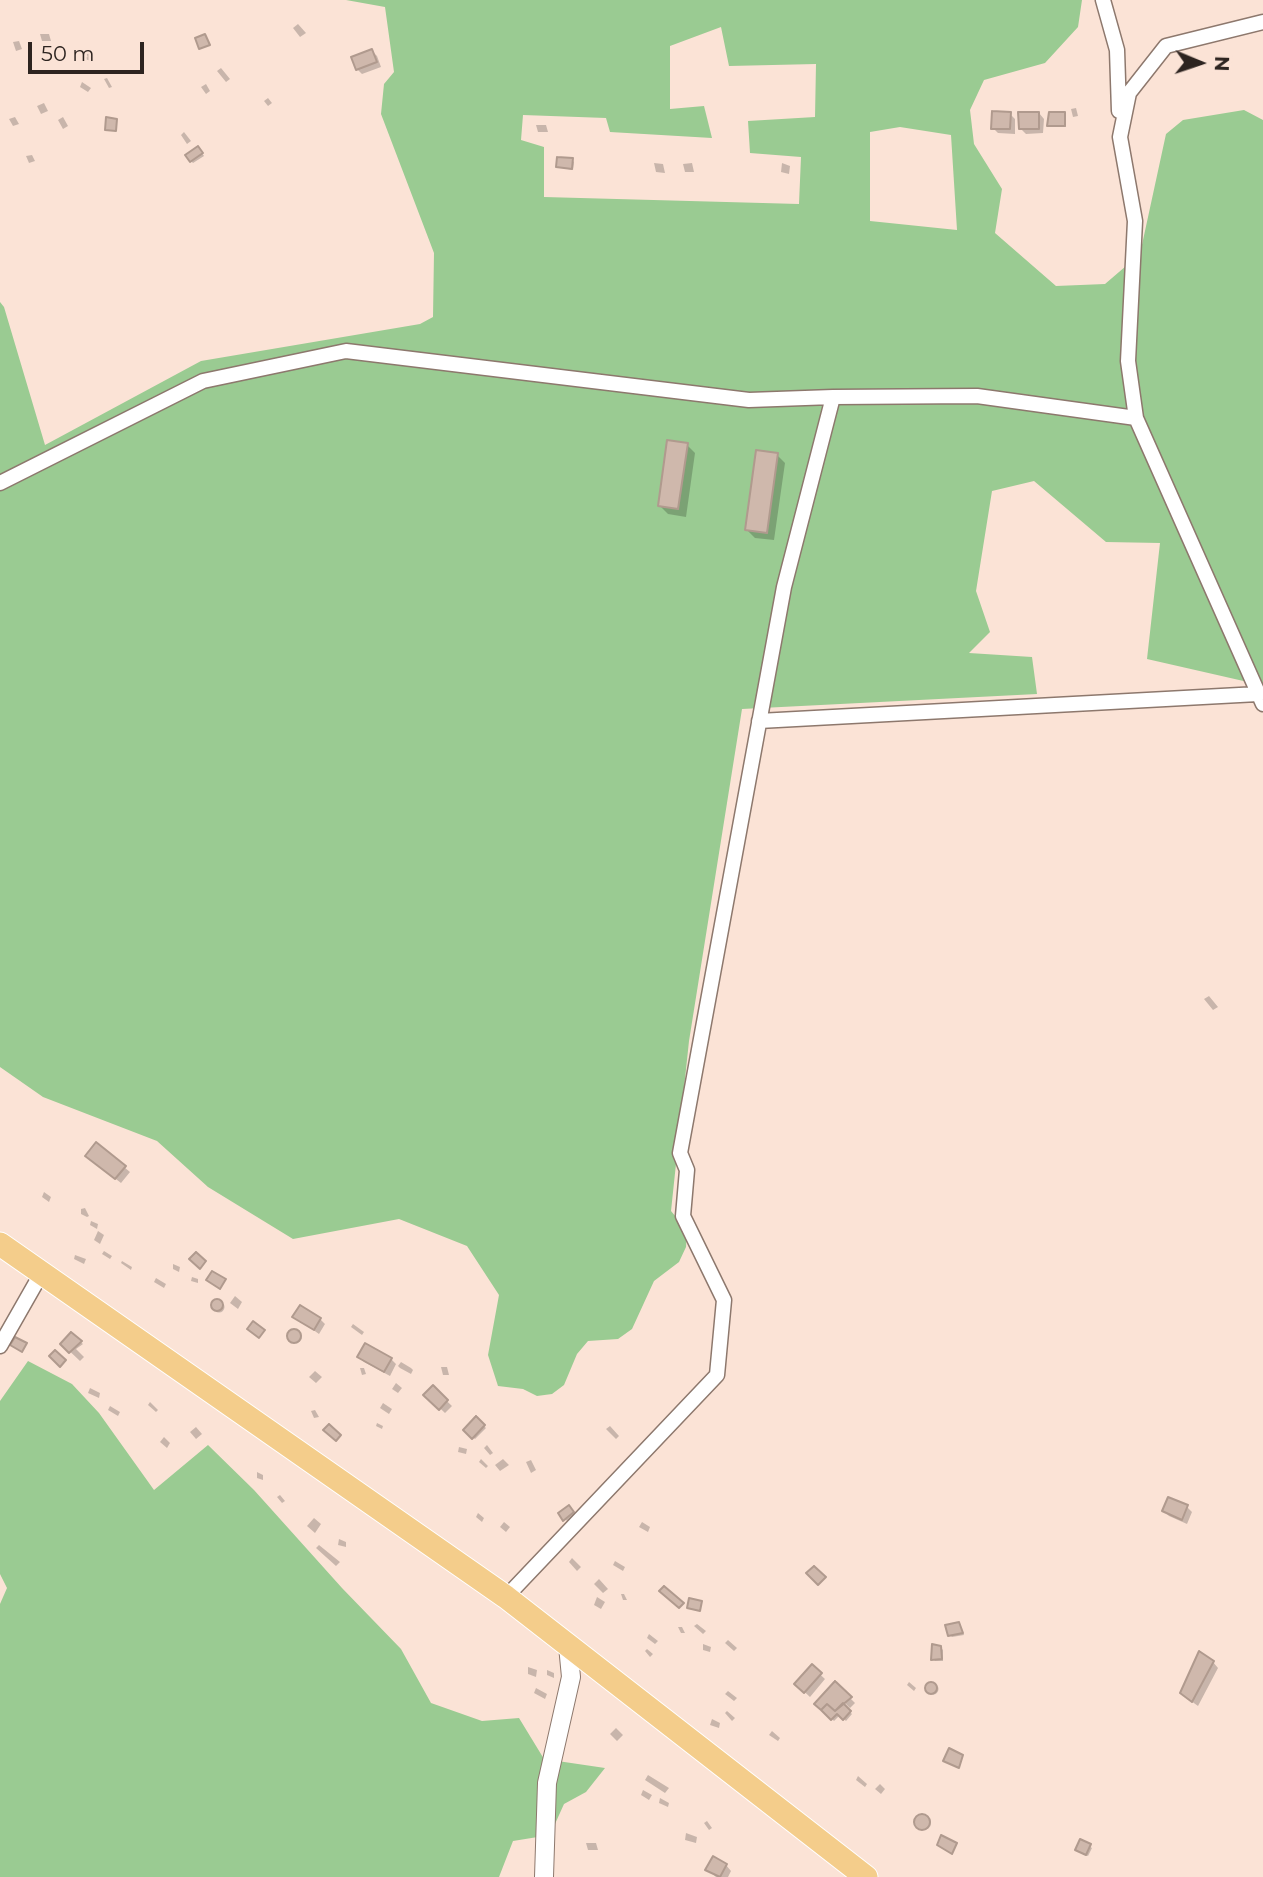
<!DOCTYPE html>
<html>
<head>
<meta charset="utf-8">
<style>
	body { margin:0 }
	#map { position:relative; width:1263px; height:1877px; overflow:hidden; background:#fbe3d6; font-family:Montserrat,sans-serif }
	canvas { display:block }
	.north { position:absolute; left:1165px; top:28px; width:70px; height:70px; -webkit-text-stroke:5px #fbe3d6; paint-order:stroke; rotate:92deg; font-size:19px; font-weight:700; line-height:28px; text-align:center; color:#2d2420 }
	.north::after { content:''; display:block; margin:auto; width:24px; height:32px; background:#2d2420; clip-path:polygon(50% 0,100% 100%,50% 72%,0 100%) }
	.scale { position:absolute; left:28px; top:42px; width:116px; height:32px; box-sizing:border-box; border:4px solid #2d2420; border-top:0; padding-left:9px; font-size:21px; line-height:24px; white-space:nowrap; color:#2d2420; -webkit-text-stroke:5px #fbe3d6; paint-order:stroke }
</style>
</head>
<body>
<div id="map">
<canvas width="1263" height="1877"></canvas>
<div class="north">N</div>
<div class="scale">50 m</div>
</div>
<script>
const ctx = document.querySelector('canvas').getContext('2d');
ctx.lineJoin = 'round';
function fillPath(path, color) { ctx.fillStyle = color; ctx.fill(path, 'evenodd'); }
const toPath = rows => new Path2D(rows.map(r => 'M' + r).join(''));
function strokePath(path, color, width, dash) { ctx.strokeStyle = color; ctx.lineWidth = width; ctx.lineCap = dash ? 'butt' : 'round'; ctx.setLineDash(dash || []); ctx.stroke(path); }
const green = toPath([
	[346,0,1082,0,1078,27,1045,63,984,80,970,110,974,144,1002,189,995,233,1056,286,1105,284,1140,254,1166,134,1183,120,1244,110,1263,120,1263,688,1261,685,1147,659,1160,543,1106,542,1034,481,992,491,976,591,990,632,969,653,1032,657,1037,694,742,709,689,1041,671,1211,687,1230,686,1247,679,1262,654,1281,632,1329,618,1339,588,1341,577,1354,564,1385,552,1394,537,1396,523,1389,498,1386,488,1355,499,1295,467,1246,399,1219,293,1239,208,1187,157,1141,43,1097,0,1067,0,302,4,307,45,445,201,361,420,324,433,317,434,253,381,114,384,84,394,72,385,7],
	[721,27,729,66,816,64,815,117,748,121,750,153,801,157,799,204,544,197,544,147,521,140,523,115,606,118,610,132,712,138,704,106,670,109,670,46],
	[900,127,951,135,957,230,870,221,870,132],
	[28,1361,72,1384,99,1413,154,1490,208,1445,254,1490,342,1588,401,1649,431,1703,482,1721,519,1718,544,1759,605,1768,586,1792,564,1804,550,1835,513,1841,499,1877,0,1877,0,1604,7,1588,0,1574,0,1401]
]);
const shadow = toPath([
	[298,24,306,33,300,37,293,28],
	[40,34,49,34,51,41,42,41],
	[19,41,22,49,16,51,13,42],
	[84,51,92,54,92,61,84,59],
	[372,51,377,56,381,67,362,74,357,69],
	[221,68,230,79,226,82,217,71],
	[107,78,112,87,109,88,104,79],
	[82,82,91,88,88,92,80,87],
	[206,84,210,91,206,94,201,87],
	[268,98,272,103,268,106,264,101],
	[44,103,48,111,41,114,37,106],
	[1076,108,1078,116,1073,117,1071,109],
	[1039,113,1044,119,1043,133,1026,134,1021,129],
	[1010,114,1015,119,1015,134,998,133,993,128],
	[1064,114,1066,116,1066,127,1051,127,1049,125],
	[15,117,19,124,13,126,9,119],
	[63,117,68,126,63,129,58,120],
	[536,125,546,125,548,132,538,132],
	[184,132,191,141,187,144,181,135],
	[200,150,204,156,193,163,191,161],
	[32,155,35,161,29,163,26,156],
	[572,160,574,162,573,170,558,167],
	[654,163,663,164,665,173,656,172],
	[692,163,694,172,685,172,683,164],
	[782,163,790,166,789,174,781,172],
	[687,445,695,453,686,517,668,514,660,506],
	[777,455,785,463,774,540,755,538,746,529],
	[1209,996,1218,1007,1213,1010,1204,999],
	[93,1161,124,1167,130,1172,121,1183],
	[44,1192,51,1197,49,1202,42,1197],
	[85,1208,89,1216,87,1217,81,1214,81,1209],
	[91,1221,98,1224,97,1229,90,1225],
	[98,1231,104,1235,100,1244,94,1240],
	[104,1251,112,1256,110,1259,102,1254],
	[75,1255,86,1259,84,1264,74,1259],
	[122,1261,132,1267,131,1270,121,1263],
	[173,1264,180,1267,179,1272,173,1269],
	[192,1277,198,1279,198,1283,191,1281],
	[156,1278,166,1284,164,1288,154,1282],
	[235,1296,242,1302,238,1309,230,1303],
	'213.5 1307a5.5 5.5 0 1 1 11 0a5.5 5.5 0 1 1-11 0Z',
	[295,1317,320,1319,325,1324,319,1334],
	[353,1324,364,1332,362,1335,351,1327],
	'290 1337a6 6 0 1 1 12 0a6 6 0 1 1-12 0Z',
	[71,1334,83,1344,76,1349,84,1357,80,1361,62,1344],
	[365,1345,391,1359,398,1366,401,1362,411,1368,413,1370,411,1374,400,1368,396,1364,390,1376,364,1362,359,1357],
	[441,1367,447,1367,449,1375,443,1375],
	[360,1368,364,1368,366,1374,362,1375],
	[315,1371,322,1377,316,1383,309,1377],
	[396,1383,402,1388,398,1393,392,1389],
	[90,1388,100,1393,99,1398,88,1393],
	[433,1388,452,1406,445,1413,426,1395],
	[150,1402,158,1410,156,1412,148,1405],
	[383,1403,392,1409,389,1414,380,1408],
	[110,1406,120,1412,118,1416,108,1410],
	[315,1410,319,1417,314,1418,311,1411],
	[476,1419,486,1428,475,1439,465,1430],
	[377,1423,383,1426,382,1429,376,1426],
	[610,1426,619,1436,616,1439,606,1429],
	[196,1427,202,1434,196,1439,190,1432],
	[164,1437,170,1443,167,1448,160,1442],
	[487,1445,493,1453,490,1455,484,1448],
	[459,1447,467,1449,466,1454,458,1452],
	[481,1459,488,1466,486,1468,479,1462],
	[503,1459,509,1465,500,1471,495,1465],
	[531,1460,536,1470,531,1473,526,1462],
	[257,1472,263,1475,263,1480,257,1478],
	[280,1495,285,1501,282,1503,277,1497],
	[569,1507,575,1515,567,1521,560,1513],
	[1187,1507,1192,1512,1187,1524,1169,1516,1164,1511],
	[478,1513,484,1518,482,1522,476,1517],
	[314,1518,321,1524,315,1533,307,1526],
	[504,1522,510,1527,506,1532,500,1527],
	[642,1522,650,1527,648,1532,639,1527],
	[339,1539,346,1542,346,1547,338,1545],
	[319,1545,340,1562,336,1566,316,1548],
	[572,1558,581,1567,577,1571,569,1562],
	[615,1561,625,1567,623,1571,613,1565],
	[599,1579,608,1589,603,1593,594,1584],
	[621,1594,624,1594,627,1600,623,1600],
	[597,1597,605,1602,601,1609,594,1605],
	[959,1623,964,1635,952,1637,950,1635],
	[697,1624,706,1631,703,1634,694,1626],
	[678,1627,682,1627,685,1633,681,1633],
	[649,1634,658,1641,655,1644,647,1638],
	[728,1640,737,1648,734,1651,725,1643],
	[703,1644,711,1647,710,1652,703,1650],
	[941,1648,943,1650,943,1661,935,1661,933,1659],
	[647,1649,653,1654,650,1657,645,1651],
	[1213,1662,1218,1668,1198,1706,1187,1698],
	[528,1667,537,1670,536,1677,528,1674],
	[812,1667,825,1679,810,1697,796,1684],
	[547,1670,554,1673,554,1678,547,1675],
	[909,1682,916,1688,914,1691,907,1685],
	'927.5 1689a5.5 5.5 0 1 1 11 0a5.5 5.5 0 1 1-11 0Z',
	[836,1684,855,1703,850,1708,845,1703,843,1706,852,1714,846,1721,840,1715,834,1721,817,1704],
	[536,1688,547,1694,545,1699,534,1693],
	[728,1691,737,1698,734,1701,725,1694],
	[727,1711,735,1718,732,1721,725,1713],
	[712,1719,720,1723,719,1728,710,1725],
	[616,1728,623,1735,617,1741,610,1734],
	[772,1731,780,1738,778,1741,769,1735],
	[648,1775,669,1788,665,1793,645,1780],
	[858,1776,867,1784,865,1787,856,1780],
	[880,1784,885,1789,881,1794,875,1789],
	[643,1790,652,1795,649,1800,641,1795],
	[660,1798,669,1803,668,1807,659,1803],
	'917 1823a7 7 0 1 1 14 0a7 7 0 1 1-14 0Z',
	[707,1821,712,1828,709,1830,704,1823],
	[686,1833,697,1837,696,1843,685,1840],
	[1080,1841,1092,1848,1088,1856,1079,1852],
	[586,1843,596,1843,598,1850,588,1850],
	[726,1865,731,1871,728,1877,716,1877,707,1869]
]);
const building = toPath([
	[205,34,210,45,199,49,195,38,205,34],
	[372,49,377,62,356,70,351,57,372,49],
	[992,111,1011,112,1010,129,991,129,992,111],
	[1018,112,1039,112,1039,129,1019,129,1018,112],
	[1049,112,1065,112,1065,126,1047,126,1049,112],
	[106,117,117,119,116,131,105,130,106,117],
	[198,146,203,153,190,162,185,155,198,146],
	[557,157,573,158,572,169,556,167,557,157],
	[667,440,688,443,678,509,658,506,667,440],
	[756,450,778,453,767,533,745,530,756,450],
	[96,1142,126,1166,115,1179,85,1156,96,1142],
	[196,1252,206,1261,200,1269,189,1259,196,1252],
	[212,1271,226,1279,220,1289,206,1280,212,1271],
	'211 1305a6 6 0 1 1 12 0a6 6 0 1 1-12 0Z',
	[300,1305,321,1318,314,1330,292,1317,300,1305],
	[253,1321,265,1330,259,1338,247,1329,253,1321],
	'287 1336a7 7 0 1 1 14 0a7 7 0 1 1-14 0Z',
	[71,1332,82,1341,69,1353,60,1344,71,1332],
	[15,1337,27,1343,22,1352,10,1345,15,1337],
	[365,1343,392,1358,384,1372,357,1357,365,1343],
	[55,1350,66,1360,60,1367,49,1356,55,1350],
	[433,1385,448,1400,439,1410,423,1395,433,1385],
	[476,1416,485,1425,472,1439,463,1430,476,1416],
	[329,1424,341,1435,336,1441,323,1430,329,1424],
	[1168,1497,1188,1505,1182,1520,1162,1511,1168,1497],
	[569,1505,574,1512,563,1521,558,1513,569,1505],
	[814,1566,826,1577,818,1585,806,1573,814,1566],
	[664,1586,684,1603,679,1608,659,1591,664,1586],
	[689,1598,702,1601,700,1611,687,1608,689,1598],
	[959,1622,963,1633,948,1636,945,1625,959,1622],
	[932,1644,941,1646,942,1659,931,1660,932,1644],
	[1199,1651,1214,1661,1192,1702,1180,1693,1199,1651],
	[812,1664,822,1673,804,1693,794,1684,812,1664],
	[835,1681,852,1697,835,1711,827,1704,821,1710,814,1704,835,1681],
	'925 1688a6 6 0 1 1 12 0a6 6 0 1 1-12 0Z',
	[843,1703,851,1711,843,1720,837,1714,831,1720,821,1710,827,1704,835,1711,843,1703],
	[949,1748,963,1755,959,1768,943,1761,949,1748],
	'914 1822a8 8 0 1 1 16 0a8 8 0 1 1-16 0Z',
	[941,1835,957,1843,952,1854,937,1845,941,1835],
	[1080,1839,1091,1844,1086,1855,1075,1850,1080,1839],
	[713,1856,727,1864,720,1877,705,1870,713,1856]
]);
const minor = toPath([
	[1103,0,1117,50,1119,111],
	[1136,418,1128,361,1135,221,1120,137,1129,93,1166,46,1263,22],
	[0,483,203,381,346,351,749,400,833,397,977,396,1136,418,1263,704],
	[759,721,1258,694],
	[0,1346,41,1274],
	[506,1597,717,1375,724,1300,683,1216,687,1170,680,1153,784,587,833,397]
]);
const tertiary = toPath([
	[544,1877,547,1783,571,1677,568,1646]
]);
const primary = toPath([
	[0,1244,506,1597,866,1877]
]);
fillPath(green, '#9acb92');
fillPath(shadow, '#0003');
fillPath(building, '#cfb8ac');
strokePath(building, '#b09a8e', 2);
strokePath(minor, '#8d786d', 17);
strokePath(tertiary, '#8d786d', 20);
strokePath(primary, '#fff', 25);
strokePath(minor, '#fff', 14);
strokePath(tertiary, '#fff', 18);
strokePath(primary, '#f4cd8b', 23);
</script>
</body>
</html>
